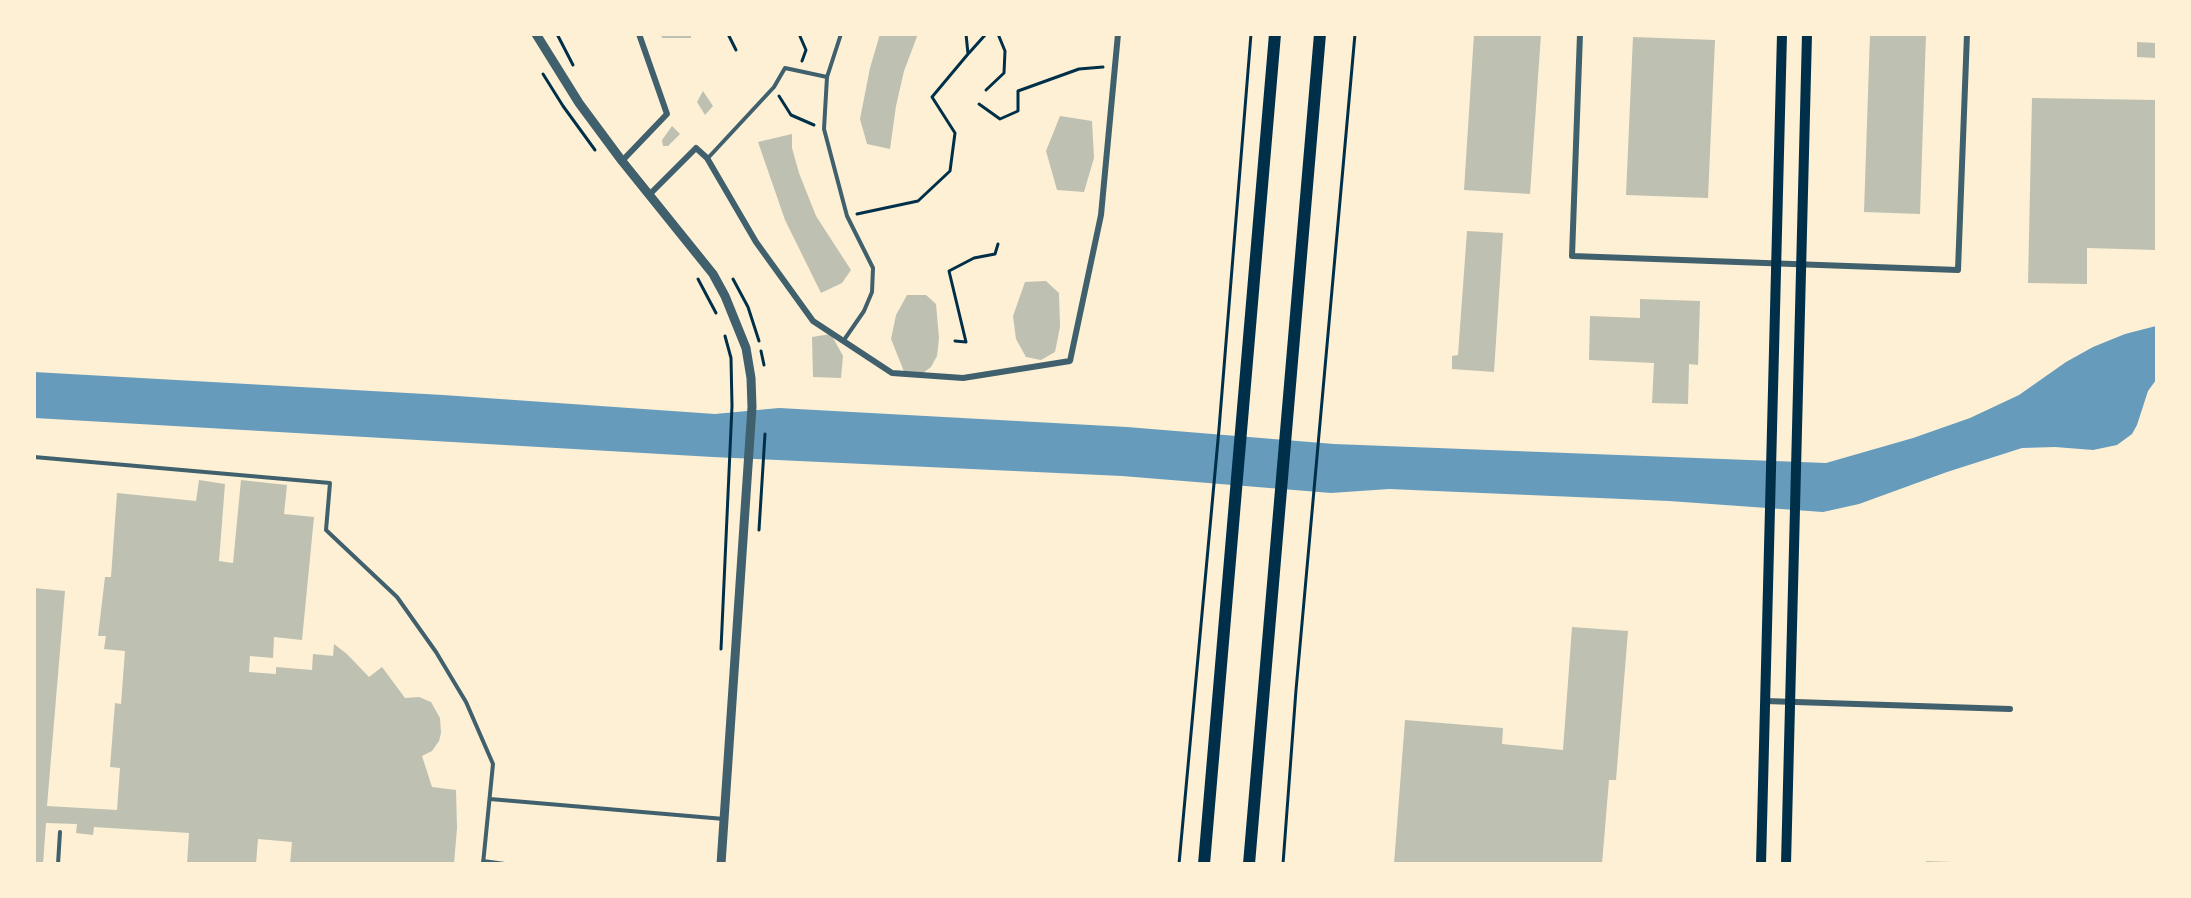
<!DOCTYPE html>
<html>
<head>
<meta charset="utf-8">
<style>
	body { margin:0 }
	#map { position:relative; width:2191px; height:898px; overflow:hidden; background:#fdf0d5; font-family:Lato,sans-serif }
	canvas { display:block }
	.frame { position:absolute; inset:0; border:36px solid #fdf0d5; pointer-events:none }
</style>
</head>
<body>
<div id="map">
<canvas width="2191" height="898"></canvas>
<div class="frame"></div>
</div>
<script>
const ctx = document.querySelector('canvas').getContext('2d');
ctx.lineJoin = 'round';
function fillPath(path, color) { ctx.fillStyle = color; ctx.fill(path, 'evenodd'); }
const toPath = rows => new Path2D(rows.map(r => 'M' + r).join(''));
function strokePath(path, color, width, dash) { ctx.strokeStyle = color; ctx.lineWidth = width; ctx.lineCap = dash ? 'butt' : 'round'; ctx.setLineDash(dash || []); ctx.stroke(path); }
const water = toPath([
	[2156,326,2156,380,2148,391,2137,425,2132,434,2117,445,2093,450,2055,447,2022,448,1947,472,1859,504,1823,512,1669,501,1389,489,1331,493,1122,476,713,457,35,418,34,372,443,395,715,414,779,408,1127,427,1334,444,1826,463,1913,438,1970,418,2019,395,2066,362,2093,347,2125,334]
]);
const building = toPath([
	[661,34,691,34,691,38,662,38],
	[880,34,918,34,904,71,896,106,890,149,867,144,860,119,870,68],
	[1474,34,1541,34,1530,194,1464,190],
	[1870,34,1926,34,1920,214,1864,212],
	[1633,37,1715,40,1708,198,1626,195],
	[2137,42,2156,43,2156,58,2137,57],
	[703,91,713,106,705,115,697,102],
	[2032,98,2156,100,2156,250,2087,248,2087,284,2028,283],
	[1060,116,1092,121,1094,158,1084,192,1057,190,1046,151],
	[672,126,680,134,668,146,663,146,662,140],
	[792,134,792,148,799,173,816,216,851,270,842,283,821,293,785,220,758,142],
	[1467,231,1503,233,1494,372,1452,369,1452,356,1458,355],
	[1046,281,1059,293,1060,327,1055,352,1041,360,1026,357,1016,339,1013,316,1025,282],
	[907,295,926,295,936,304,939,338,937,356,931,367,919,376,905,374,891,339,896,315],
	[1640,299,1700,301,1698,365,1689,364,1688,404,1652,403,1654,363,1589,360,1590,316,1640,318],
	[831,334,843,356,841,378,813,377,812,337],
	[199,480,225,484,219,561,233,563,241,480,287,485,284,514,314,517,302,640,274,637,273,658,250,656,249,672,276,674,276,667,312,670,313,654,333,656,334,644,347,654,369,677,382,667,405,698,419,697,431,702,440,718,441,733,439,741,432,751,422,756,432,787,456,790,457,828,454,864,290,864,292,842,258,839,256,864,187,864,189,833,94,827,93,835,76,833,77,824,46,823,43,864,34,864,34,588,65,591,47,806,117,810,120,768,110,767,115,703,121,704,125,651,104,649,106,636,98,636,105,577,111,577,117,493,196,501],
	[1572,627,1628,631,1616,780,1609,780,1602,864,1394,864,1405,720,1503,728,1502,744,1563,750],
	[1926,861,1953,862,1953,864,1926,864]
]);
const path = toPath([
	[557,34,573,65],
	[728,34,736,50],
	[799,34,806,50,802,61],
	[969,53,986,34],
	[543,74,563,106,595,150],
	[986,90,1004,73,1005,51,998,34],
	[779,96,791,115,814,125],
	[979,104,1000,119,1018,111,1018,91,1079,69,1103,67],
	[857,214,918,201,950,171,955,133,932,97,968,54,966,34],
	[698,279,716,313],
	[733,279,748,307,759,341],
	[955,341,966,342,949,271,974,258,995,254,998,244],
	[761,351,764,365],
	[759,530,765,434],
	[721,649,732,406,731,358,725,336],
	[1179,864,1219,429,1251,34],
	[1283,864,1296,690,1355,34]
]);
const service = toPath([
	[827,77,824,129,847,216,873,268,872,292,864,311,844,340],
	[708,158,774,87,785,68,827,77,841,34],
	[34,457,330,483,326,530,397,597,436,652,466,702,493,764,483,864],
	[490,799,724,819],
	[483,861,505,864],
	[58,864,60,832]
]);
const minor = toPath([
	[1580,34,1572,256,1958,270,1967,34],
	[622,161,667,114,639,34],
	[649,195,696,148,707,158,756,242,813,321,892,373,963,378,1070,361,1101,215,1118,34],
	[1765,701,2010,709]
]);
const tertiary = toPath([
	[536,34,579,103,622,161,713,274,725,296,746,348,751,378,752,407,721,864]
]);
const secondary = toPath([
	[1761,864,1782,34],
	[1786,864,1807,34]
]);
const primary = toPath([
	[1204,864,1275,34],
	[1249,864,1320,34]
]);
fillPath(water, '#669bbc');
fillPath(building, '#bec0b2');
strokePath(path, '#003049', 3);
strokePath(service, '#3f606c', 4);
strokePath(minor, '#3f606c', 6);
strokePath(tertiary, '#3f606c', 9);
strokePath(secondary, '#003049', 10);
strokePath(primary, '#003049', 12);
</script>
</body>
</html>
